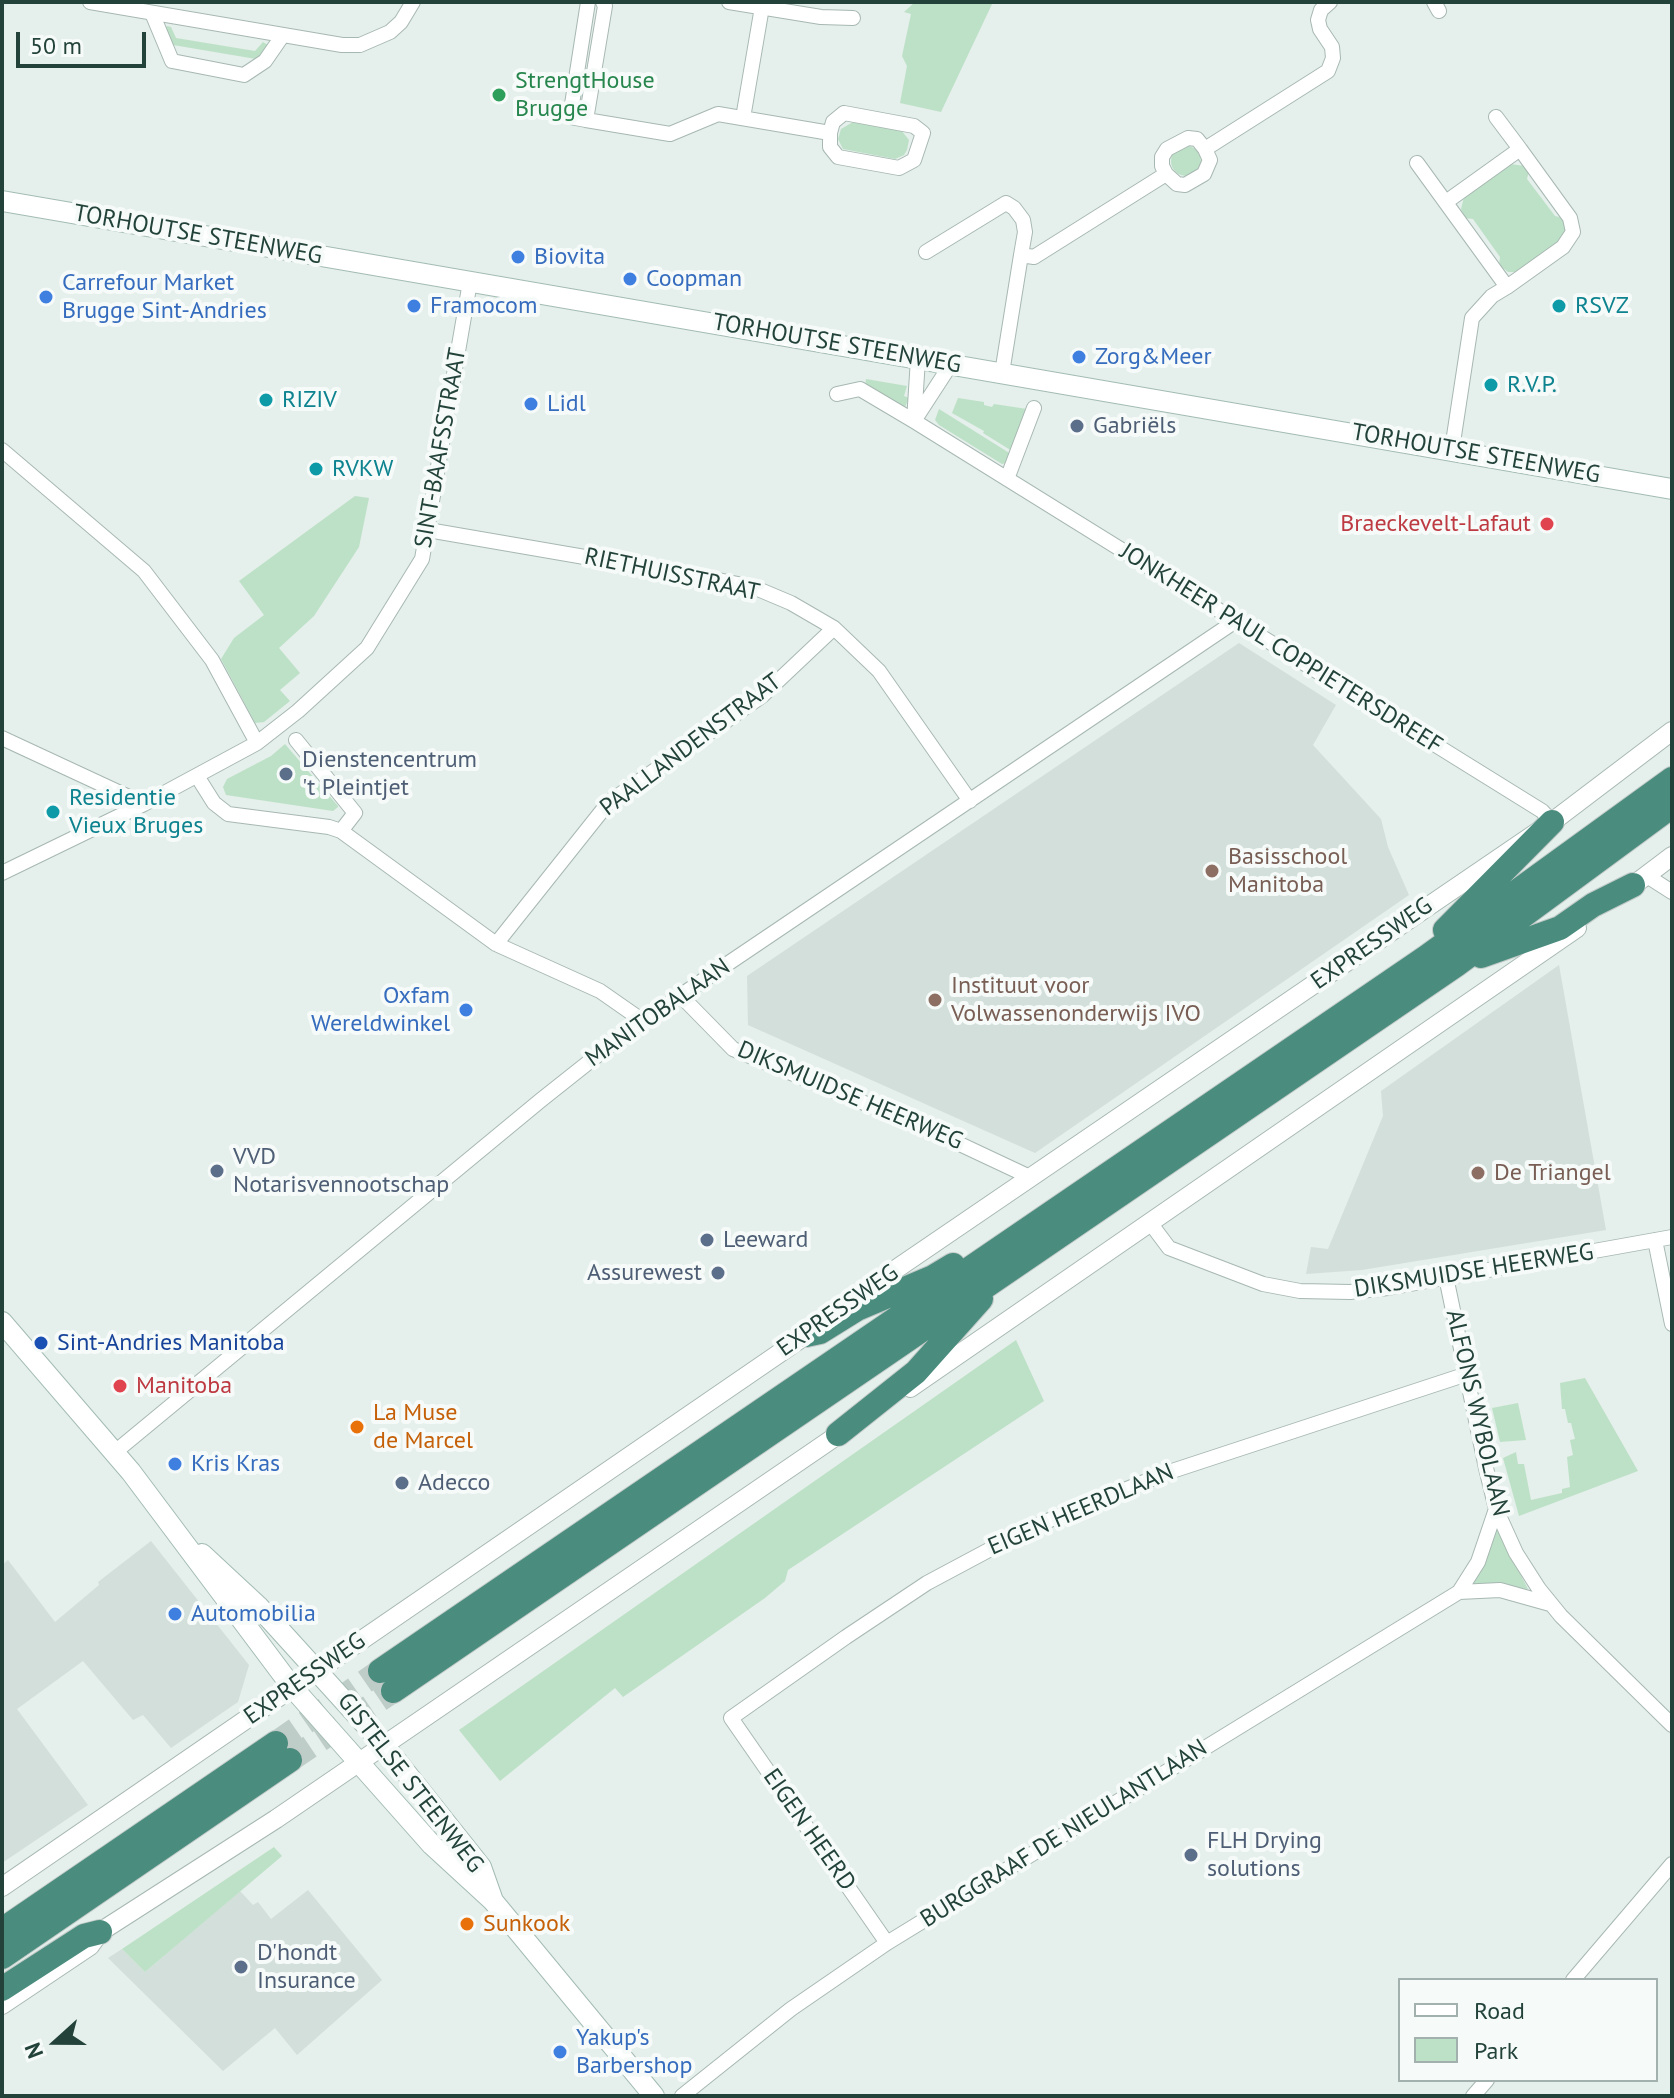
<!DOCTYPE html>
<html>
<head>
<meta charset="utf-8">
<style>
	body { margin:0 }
	#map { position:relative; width:1674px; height:2098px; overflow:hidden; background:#e5efeb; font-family:"PT Sans",sans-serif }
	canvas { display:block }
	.frame { position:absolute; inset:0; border:4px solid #23433a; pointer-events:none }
	.legend { position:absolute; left:1398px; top:1978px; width:260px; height:104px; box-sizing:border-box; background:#f6fbf9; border:2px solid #a2b1ad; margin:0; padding:10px 14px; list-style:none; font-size:24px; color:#23433a }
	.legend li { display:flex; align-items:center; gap:16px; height:40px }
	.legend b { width:40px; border:2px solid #a2b1ad }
	.north { position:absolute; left:16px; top:2002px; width:80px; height:80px; -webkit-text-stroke:6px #f6fbf9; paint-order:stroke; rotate:249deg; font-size:22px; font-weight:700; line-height:32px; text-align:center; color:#23433a }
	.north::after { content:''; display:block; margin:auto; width:28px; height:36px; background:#23433a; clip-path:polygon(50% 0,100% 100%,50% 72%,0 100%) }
	.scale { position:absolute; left:16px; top:32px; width:130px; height:36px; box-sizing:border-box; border:4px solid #23433a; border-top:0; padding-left:10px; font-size:24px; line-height:28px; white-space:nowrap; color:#23433a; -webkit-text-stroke:6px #f6fbf9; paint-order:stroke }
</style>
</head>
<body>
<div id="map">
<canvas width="1674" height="2098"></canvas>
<div class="frame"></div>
<ul class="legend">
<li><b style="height:10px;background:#fff"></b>Road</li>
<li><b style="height:22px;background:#bde1c7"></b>Park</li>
</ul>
<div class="north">N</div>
<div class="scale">50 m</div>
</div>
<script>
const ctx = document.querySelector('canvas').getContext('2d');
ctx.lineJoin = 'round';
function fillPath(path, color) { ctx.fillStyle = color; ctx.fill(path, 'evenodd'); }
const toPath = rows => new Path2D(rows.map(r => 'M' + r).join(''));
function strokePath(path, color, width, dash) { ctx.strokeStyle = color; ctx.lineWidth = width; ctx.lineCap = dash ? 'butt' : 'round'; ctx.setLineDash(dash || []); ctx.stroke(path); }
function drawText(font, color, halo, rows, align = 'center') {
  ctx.font = font + ' "PT Sans",sans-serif'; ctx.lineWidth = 8; ctx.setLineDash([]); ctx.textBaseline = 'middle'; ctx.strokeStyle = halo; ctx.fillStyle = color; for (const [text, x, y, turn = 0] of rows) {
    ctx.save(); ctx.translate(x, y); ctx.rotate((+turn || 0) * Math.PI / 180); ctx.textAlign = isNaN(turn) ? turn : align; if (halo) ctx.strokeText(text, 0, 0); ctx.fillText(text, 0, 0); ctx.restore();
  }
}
const built = toPath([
	[1239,643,1336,705,1313,745,1381,819,1388,847,1409,895,1035,1153,748,1025,747,976],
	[1559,965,1606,1230,1362,1270,1306,1274,1311,1247,1328,1249,1383,1116,1381,1091],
	[151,1541,249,1665,238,1702,171,1748,143,1715,133,1720,83,1661,17,1709,88,1805,2,1863,2,1565,8,1560,55,1622,99,1585,98,1582],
	[308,1890,382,1980,297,2055,275,2028,223,2071,108,1958,122,1949,145,1972,240,1891,253,1905,258,1902,271,1919]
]);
const green = toPath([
	[915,2,993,2,941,112,900,103,907,66,902,56,911,14,904,12],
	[167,26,171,27,176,38,255,51,263,42,268,45,260,58,256,59,173,45,164,29],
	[853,122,901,130,909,140,907,150,904,155,895,159,843,149,838,139,841,129],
	'1171 161a15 15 0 1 1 30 0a15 15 0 1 1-30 0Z',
	[1510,164,1525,166,1529,171,1527,179,1555,216,1563,218,1567,228,1564,238,1515,272,1508,272,1499,265,1500,257,1473,219,1465,218,1461,209,1464,197],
	[866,379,907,386,904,396,909,398,905,407,902,408,865,387],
	[958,398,984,402,984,405,992,407,994,404,1027,409,1012,451,983,433,984,431,952,413],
	[939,409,1011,454,1007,463,1002,464,939,425,935,420],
	[355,496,369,498,359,547,314,616,279,648,300,673,280,690,290,701,264,722,255,723,221,659,234,638,264,615,239,581],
	[285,744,338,806,338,807,333,811,226,795,223,787,227,779,271,756],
	[1016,1340,1044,1401,788,1570,785,1581,765,1598,623,1697,615,1688,500,1781,459,1730],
	[1585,1378,1638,1471,1519,1516,1503,1458,1516,1452,1518,1464,1524,1464,1531,1500,1562,1493,1562,1489,1570,1487,1567,1457,1573,1455,1570,1440,1575,1439,1571,1423,1568,1423,1565,1409,1562,1409,1560,1383],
	[1518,1403,1526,1440,1500,1442,1492,1408],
	[1496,1531,1498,1531,1528,1589,1473,1586,1471,1582],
	[274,1847,282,1856,145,1972,122,1949]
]);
const trunkTunnel = toPath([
	[276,1743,380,1671],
	[290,1760,393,1691]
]);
const minor = toPath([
	[90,2,342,45,360,45,390,32,401,22,413,2],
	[603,2,605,6,586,120,670,134,718,114,830,133],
	[729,2,821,17,853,18],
	[1434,2,1439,11],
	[152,13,172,61,244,75,265,61,283,35],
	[844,113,914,126,923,133,914,160,899,168,838,157,830,147,830,133,833,122,844,113],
	[1496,117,1520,149],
	[743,118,762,7],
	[586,120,570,117,588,2],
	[1417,163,1507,287,1492,296,1472,318,1452,449],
	[1166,174,1162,166,1162,157,1167,149,1188,138,1197,139,1205,149,1328,71,1333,58,1332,47,1320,29,1318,20,1321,10,1330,2],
	[1446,202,1520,149,1570,218,1573,232,1563,247,1507,287],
	[926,252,1006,203,1014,208,1023,220,1025,232,1021,255,1034,257,1166,174,1177,184,1185,185,1204,174,1210,160,1205,149],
	[1002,373,1021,255],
	[837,394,860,389,914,421,1542,811,1552,822],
	[914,421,951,364],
	[914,421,918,359],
	[2,450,144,571,212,660,257,743],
	[1007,479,1034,408],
	[428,530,718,580,753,587,791,603,834,628,879,671,970,801],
	[2,738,144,804],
	[296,740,355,813,341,831],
	[197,776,214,803,228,814,329,827,341,831,496,944,600,991,643,1021],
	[2,873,144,804,257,743,298,711,367,648,422,559,470,282],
	[1647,876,1672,892],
	[496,944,609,802,762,696,834,628],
	[681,996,733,1049,932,1131,1032,1178],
	[1151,1224,1169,1248,1263,1284,1300,1291,1350,1292,1388,1288,1672,1237],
	[1655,1240,1672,1324],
	[1446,1277,1486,1468,1496,1509,1516,1553,1539,1589,1561,1616,1672,1725],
	[115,1452,541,1100,628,1031,1237,620],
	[1459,1592,1500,1590,1550,1604],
	[887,1943,731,1718,846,1637,927,1583,1030,1528,1169,1472,1467,1374],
	[1573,1980,1672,1864],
	[682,2096,791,2009,887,1943,1459,1592,1478,1562,1496,1509],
	[1473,2096,1487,2080]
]);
const tertiary = toPath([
	[1623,893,1672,856],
	[836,1310,1552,822,1672,731],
	[910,1388,1577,928],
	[2,1887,806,1335,812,1328],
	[2,2005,90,1946,100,1932,276,1819,848,1428]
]);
const secondary = toPath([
	[2,201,1672,489],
	[2,1322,131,1472,292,1687,432,1845,493,1901,654,2096],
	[202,1554,258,1606,384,1745,481,1867,493,1901]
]);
const trunk = toPath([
	[1445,930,1552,822],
	[1481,956,1560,928,1593,905,1633,885],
	[806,1335,820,1332,857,1309,933,1277,953,1265],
	[838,1434,916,1372,981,1299],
	[380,1671,1425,958,1672,779],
	[393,1691,1456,965,1672,806],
	[2,1930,276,1743],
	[2,1957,290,1760],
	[2,1989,84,1936,100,1932]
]);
const markers = [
	[499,95,8,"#2e9e5b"],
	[518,257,8,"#3f7fe0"],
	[630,279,8,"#3f7fe0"],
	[46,297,8,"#3f7fe0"],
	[414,306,8,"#3f7fe0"],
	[1559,306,8,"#0f9aa8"],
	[1079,357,8,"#3f7fe0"],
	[1491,385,8,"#0f9aa8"],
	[266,400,8,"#0f9aa8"],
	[531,404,8,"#3f7fe0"],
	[1077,426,8,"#5c6f8a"],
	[316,469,8,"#0f9aa8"],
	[1547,524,8,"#e0444e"],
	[286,774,8,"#5c6f8a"],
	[53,812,8,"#0f9aa8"],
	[1212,871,8,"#8d6e63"],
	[935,1000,8,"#8d6e63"],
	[466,1010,8,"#3f7fe0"],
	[217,1171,8,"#5c6f8a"],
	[1478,1173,8,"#8d6e63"],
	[707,1240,8,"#5c6f8a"],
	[718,1273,8,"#5c6f8a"],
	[41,1343,8,"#1a4fb4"],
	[120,1386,8,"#e0444e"],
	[357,1427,8,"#e8710a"],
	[175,1464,8,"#3f7fe0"],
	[402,1483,8,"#5c6f8a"],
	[175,1614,8,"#3f7fe0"],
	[1191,1855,8,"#5c6f8a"],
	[467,1924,8,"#e8710a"],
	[241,1967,8,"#5c6f8a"],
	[560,2052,8,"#3f7fe0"]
];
const leisureNames = [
	["StrengtHouse",515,81],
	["Brugge",515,109]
];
const streetNames = [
	["TORHOUTSE STEENWEG",198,235,10],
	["TORHOUTSE STEENWEG",837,344,10],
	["SINT-BAAFSSTRAAT",441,448,-80],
	["TORHOUTSE STEENWEG",1476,454,10],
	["RIETHUISSTRAAT",672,575,12],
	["JONKHEER PAUL COPPIETERSDREEF",1281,649,32],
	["PAALLANDENSTRAAT",691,745,-37],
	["EXPRESSWEG",1372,944,-35],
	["MANITOBALAAN",658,1013,-35],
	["DIKSMUIDSE HEERWEG",850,1096,23],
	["DIKSMUIDSE HEERWEG",1474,1271,-9],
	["EXPRESSWEG",838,1311,-35],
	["ALFONS WYBOLAAN",1477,1413,77],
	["EIGEN HEERDLAAN",1081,1510,-23],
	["EXPRESSWEG",305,1679,-35],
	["GISTELSE STEENWEG",410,1783,52],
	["EIGEN HEERD",809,1830,55],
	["BURGGRAAF DE NIEULANTLAAN",1064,1834,-32]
];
const shopNames = [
	["Biovita",534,257],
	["Coopman",646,279],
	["Carrefour Market",62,283],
	["Brugge Sint-Andries",62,311],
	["Framocom",430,306],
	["Zorg&Meer",1095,357],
	["Lidl",547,404],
	["Oxfam",450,996,"right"],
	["Wereldwinkel",450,1024,"right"],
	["Kris Kras",191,1464],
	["Automobilia",191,1614],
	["Yakup's",576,2038],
	["Barbershop",576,2066]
];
const cultureNames = [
	["RSVZ",1575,306],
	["R.V.P.",1507,385],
	["RIZIV",282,400],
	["RVKW",332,469],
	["Residentie",69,798],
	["Vieux Bruges",69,826]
];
const serviceNames = [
	["Gabriëls",1093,426],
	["Dienstencentrum",302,760],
	["'t Pleintjet",302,788],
	["VVD",233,1157],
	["Notarisvennootschap",233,1185],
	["Leeward",723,1240],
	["Assurewest",702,1273,"right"],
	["Adecco",418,1483],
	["FLH Drying",1207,1841],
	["solutions",1207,1869],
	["D'hondt",257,1953],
	["Insurance",257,1981]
];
const healthNames = [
	["Braeckevelt-Lafaut",1531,524],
	["Manitoba",136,1386,"left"]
];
const educationNames = [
	["Basisschool",1228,857],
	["Manitoba",1228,885],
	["Instituut voor",951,986],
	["Volwassenonderwijs IVO",951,1014],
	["De Triangel",1494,1173]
];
const transitNames = [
	["Sint-Andries Manitoba",57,1343]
];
const foodNames = [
	["La Muse",373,1413],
	["de Marcel",373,1441],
	["Sunkook",483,1924]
];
fillPath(built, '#d3dfda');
fillPath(green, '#bde1c7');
strokePath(trunkTunnel, '#becdc8', 24, [24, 12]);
strokePath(minor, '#a7b8b2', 16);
strokePath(tertiary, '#a7b8b2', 20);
strokePath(secondary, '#a3bcb3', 22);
strokePath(trunk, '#c1cac8', 26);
strokePath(minor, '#fff', 14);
strokePath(tertiary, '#fff', 18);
strokePath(secondary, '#fff', 20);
strokePath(trunk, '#4a8c7d', 24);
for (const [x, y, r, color] of markers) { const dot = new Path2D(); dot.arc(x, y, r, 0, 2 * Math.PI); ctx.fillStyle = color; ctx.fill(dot); strokePath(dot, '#f6fbf9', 3); }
drawText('24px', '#27864d', '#f6fbf9', leisureNames, 'left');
drawText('24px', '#23433a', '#f6fbf9', streetNames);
drawText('24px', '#366cbe', '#f6fbf9', shopNames, 'left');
drawText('24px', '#0d838f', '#f6fbf9', cultureNames, 'left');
drawText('24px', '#4e5e75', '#f6fbf9', serviceNames, 'left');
drawText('24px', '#be3a42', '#f6fbf9', healthNames, 'right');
drawText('24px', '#785e54', '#f6fbf9', educationNames, 'left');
drawText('24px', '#164399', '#f6fbf9', transitNames, 'left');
drawText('24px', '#c56008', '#f6fbf9', foodNames, 'left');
</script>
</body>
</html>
